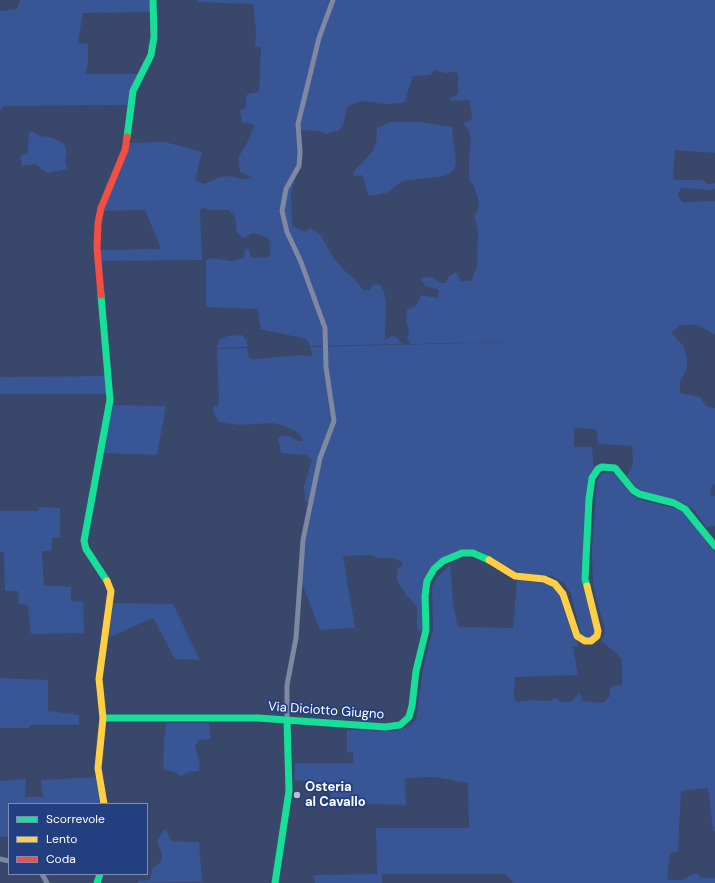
<!DOCTYPE html>
<html>
<head>
<meta charset="utf-8">
<style>
	body { margin:0 }
	#map { position:relative; width:715px; height:883px; overflow:hidden; background:#39476a; font-family:"DM Sans",sans-serif }
	canvas { display:block }
	.legend { position:absolute; left:8px; top:803px; width:140px; height:72px; box-sizing:border-box; background:#243f7f; border:1px solid #7c8cb2; margin:0; padding:5px 7px; list-style:none; font-size:12px; color:#fff }
	.legend li { display:flex; align-items:center; gap:8px; height:20px }
	.legend b { width:20px; border:1px solid #7c8cb2 }
</style>
</head>
<body>
<div id="map">
<canvas width="715" height="883"></canvas>
<ul class="legend">
<li><b style="height:5px;background:#16e098"></b>Scorrevole</li>
<li><b style="height:5px;background:#ffcf43"></b>Lento</li>
<li><b style="height:5px;background:#f24e42"></b>Coda</li>
</ul>
</div>
<script>
const ctx = document.querySelector('canvas').getContext('2d');
ctx.lineJoin = 'round';
function fillPath(path, color) { ctx.fillStyle = color; ctx.fill(path, 'evenodd'); }
const toPath = rows => new Path2D(rows.map(r => 'M' + r).join(''));
function strokePath(path, color, width, dash) { ctx.strokeStyle = color; ctx.lineWidth = width; ctx.lineCap = dash ? 'butt' : 'round'; ctx.setLineDash(dash || []); ctx.stroke(path); }
function drawText(font, color, halo, rows, align = 'center') {
  ctx.font = font + ' "DM Sans",sans-serif'; ctx.lineWidth = 3.5; ctx.setLineDash([]); ctx.textBaseline = 'middle'; ctx.strokeStyle = halo; ctx.fillStyle = color; for (const [text, x, y, turn = 0] of rows) {
    ctx.save(); ctx.translate(x, y); ctx.rotate((+turn || 0) * Math.PI / 180); ctx.textAlign = isNaN(turn) ? turn : align; if (halo) ctx.strokeText(text, 0, 0); ctx.fillText(text, 0, 0); ctx.restore();
  }
}
const green = toPath([
	[20,0,154,0,151,12,83,13,78,43,88,44,88,63,85,74,138,74,129,98,129,105,5,106,2,107,0,112,0,11,17,9],
	[197,0,715,0,715,153,675,150,673,178,676,180,702,180,708,184,715,183,715,189,710,190,681,188,678,195,682,202,715,201,715,335,698,325,681,325,671,333,683,345,687,359,687,369,680,382,680,393,700,397,707,407,715,408,715,484,712,486,710,495,715,496,715,526,706,527,695,511,682,502,647,494,638,489,627,476,633,464,632,446,598,444,596,429,574,428,574,447,592,447,594,470,584,574,596,627,594,636,586,638,581,635,571,594,564,583,552,576,524,574,512,569,480,551,473,550,458,551,453,553,431,572,425,633,419,631,417,628,417,607,407,596,397,581,397,570,402,565,403,562,392,558,378,558,371,555,343,556,355,628,320,630,301,581,310,505,305,500,304,487,312,459,306,455,281,453,278,439,281,436,288,436,298,441,301,441,303,438,295,431,282,425,272,423,240,425,219,422,213,410,214,406,217,406,219,403,217,349,247,348,249,358,256,359,299,355,313,356,310,347,512,342,410,344,407,338,409,331,406,321,407,310,417,305,421,295,438,298,439,291,436,289,426,286,421,281,423,278,433,277,438,282,442,283,446,283,449,276,456,272,461,281,471,281,477,267,478,229,474,216,478,210,479,203,473,183,470,182,469,173,469,158,471,140,469,130,463,123,470,121,472,118,470,103,469,100,451,101,450,98,457,95,458,92,458,75,456,72,445,73,435,70,430,75,413,76,405,101,403,103,385,104,360,101,347,107,343,125,338,131,325,134,318,131,301,130,302,151,291,194,292,226,305,232,310,228,320,234,334,259,346,272,355,279,363,290,370,290,373,284,380,285,384,291,386,305,385,340,392,336,396,337,403,344,310,346,308,341,303,338,264,330,261,329,257,309,206,307,206,260,213,258,231,261,244,258,245,250,248,248,252,258,266,257,269,256,271,253,269,239,266,237,253,233,243,238,240,236,237,233,235,217,229,210,208,210,205,208,200,210,202,260,98,261,97,250,161,249,145,210,101,211,127,143,165,142,202,152,195,180,204,184,220,177,231,176,241,179,253,178,240,172,238,158,247,143,254,126,252,124,242,122,240,111,246,107,246,96,248,94,259,92,261,47,255,47,256,31,253,4,197,2],
	[391,122,420,122,452,127,456,161,455,168,450,173,444,176,403,181,386,193,369,196,362,175,353,176,353,172,372,152,376,143,377,128],
	[31,131,40,136,50,137,63,143,67,152,65,163,68,169,47,173,36,164,22,166,20,156,27,154,28,151,29,133],
	[242,335,247,340,247,347,217,348,220,339,228,336],
	[109,376,111,394,0,394,0,377],
	[109,405,166,406,157,455,101,453],
	[610,472,616,475,632,495,638,499,678,509,684,512,693,521,707,543,715,552,715,831,713,831,708,788,681,791,678,852,670,853,667,878,669,880,682,880,693,874,699,874,699,877,715,878,715,883,513,883,506,874,382,874,382,883,315,883,314,875,377,874,376,828,469,828,468,783,434,777,405,778,406,805,331,803,331,783,294,780,295,763,353,763,353,753,347,752,347,730,397,731,407,727,416,720,423,669,433,629,432,587,437,577,450,565,454,609,458,627,513,628,517,580,550,584,559,589,572,634,578,642,578,646,573,647,578,675,515,677,514,696,516,702,530,700,551,701,553,698,556,698,561,702,568,702,572,701,580,692,582,701,603,703,610,696,610,689,613,686,622,685,622,659,601,640,605,633,604,626,593,587,592,550,597,481,602,473],
	[39,507,60,508,60,538,52,538,51,551,42,551,44,585,71,587,71,601,83,602,84,633,31,634,28,605,19,604,18,591,5,591,4,552,0,552,0,511,38,511],
	[109,603,173,604,200,660,175,659,153,618,103,640],
	[0,678,48,680,48,711,79,715,79,725,30,725,29,728,0,728],
	[166,723,209,723,211,739,199,740,195,746,200,764,199,771,191,771,181,776,178,775,176,772,165,770,163,767,164,741],
	[99,777,103,804,9,804,9,837,0,837,0,781,26,779,25,797,43,797,41,780],
	[166,829,170,839,173,841,199,842,202,882,138,883,138,881,150,880,152,869,161,862,162,853,157,841,163,831]
]);
const street = toPath([
	[287,720,287,685,296,638,303,540,320,458,334,421,326,367,325,328,301,262,287,232,282,211,286,189,299,166,300,152,298,124,319,38,333,0],
	[0,859,9,861],
	[42,874,47,883]
]);
const fast = toPath([
	[127,137,133,91,151,55,154,37,153,0],
	[101,295,110,400,84,541,86,549,107,581],
	[587,586,585,579,589,499,592,478,598,469,602,467,615,468,633,490,639,494,674,503,685,509,715,546],
	[103,718,258,718,385,727,400,725,409,717,412,706,416,671,426,630,425,596,427,581,434,569,443,561,462,553,473,553,489,560],
	[97,883,100,874],
	[275,883,289,791,287,720]
]);
const slow = toPath([
	[489,560,515,576,544,579,555,584,563,594,577,636,585,641,591,641,597,636,598,631,587,586],
	[104,804,98,768,103,718,99,679,111,591,107,581]
]);
const jam = toPath([
	[101,295,97,248,98,223,101,208,125,150,127,137]
]);
const markers = [
	[297,795,4,"#babfcb"]
];
const streetNames = [
	["Via Diciotto Giugno",326,711,4]
];
const poiNames = [
	["Osteria",305,788],
	["al Cavallo",305,803]
];
fillPath(green, '#385595');
strokePath(street, '#7e88a0', 5);
strokePath(fast, '#16e098', 7);
strokePath(slow, '#ffcf43', 7);
strokePath(jam, '#f24e42', 7);
for (const [x, y, r, color] of markers) { const dot = new Path2D(); dot.arc(x, y, r, 0, 2 * Math.PI); ctx.fillStyle = color; ctx.fill(dot); strokePath(dot, '#243f7f', 1.5); }
drawText('13px', '#fff', '#243f7f', streetNames);
drawText('bold 13px', '#fff', '#243f7f', poiNames, 'left');
</script>
</body>
</html>
